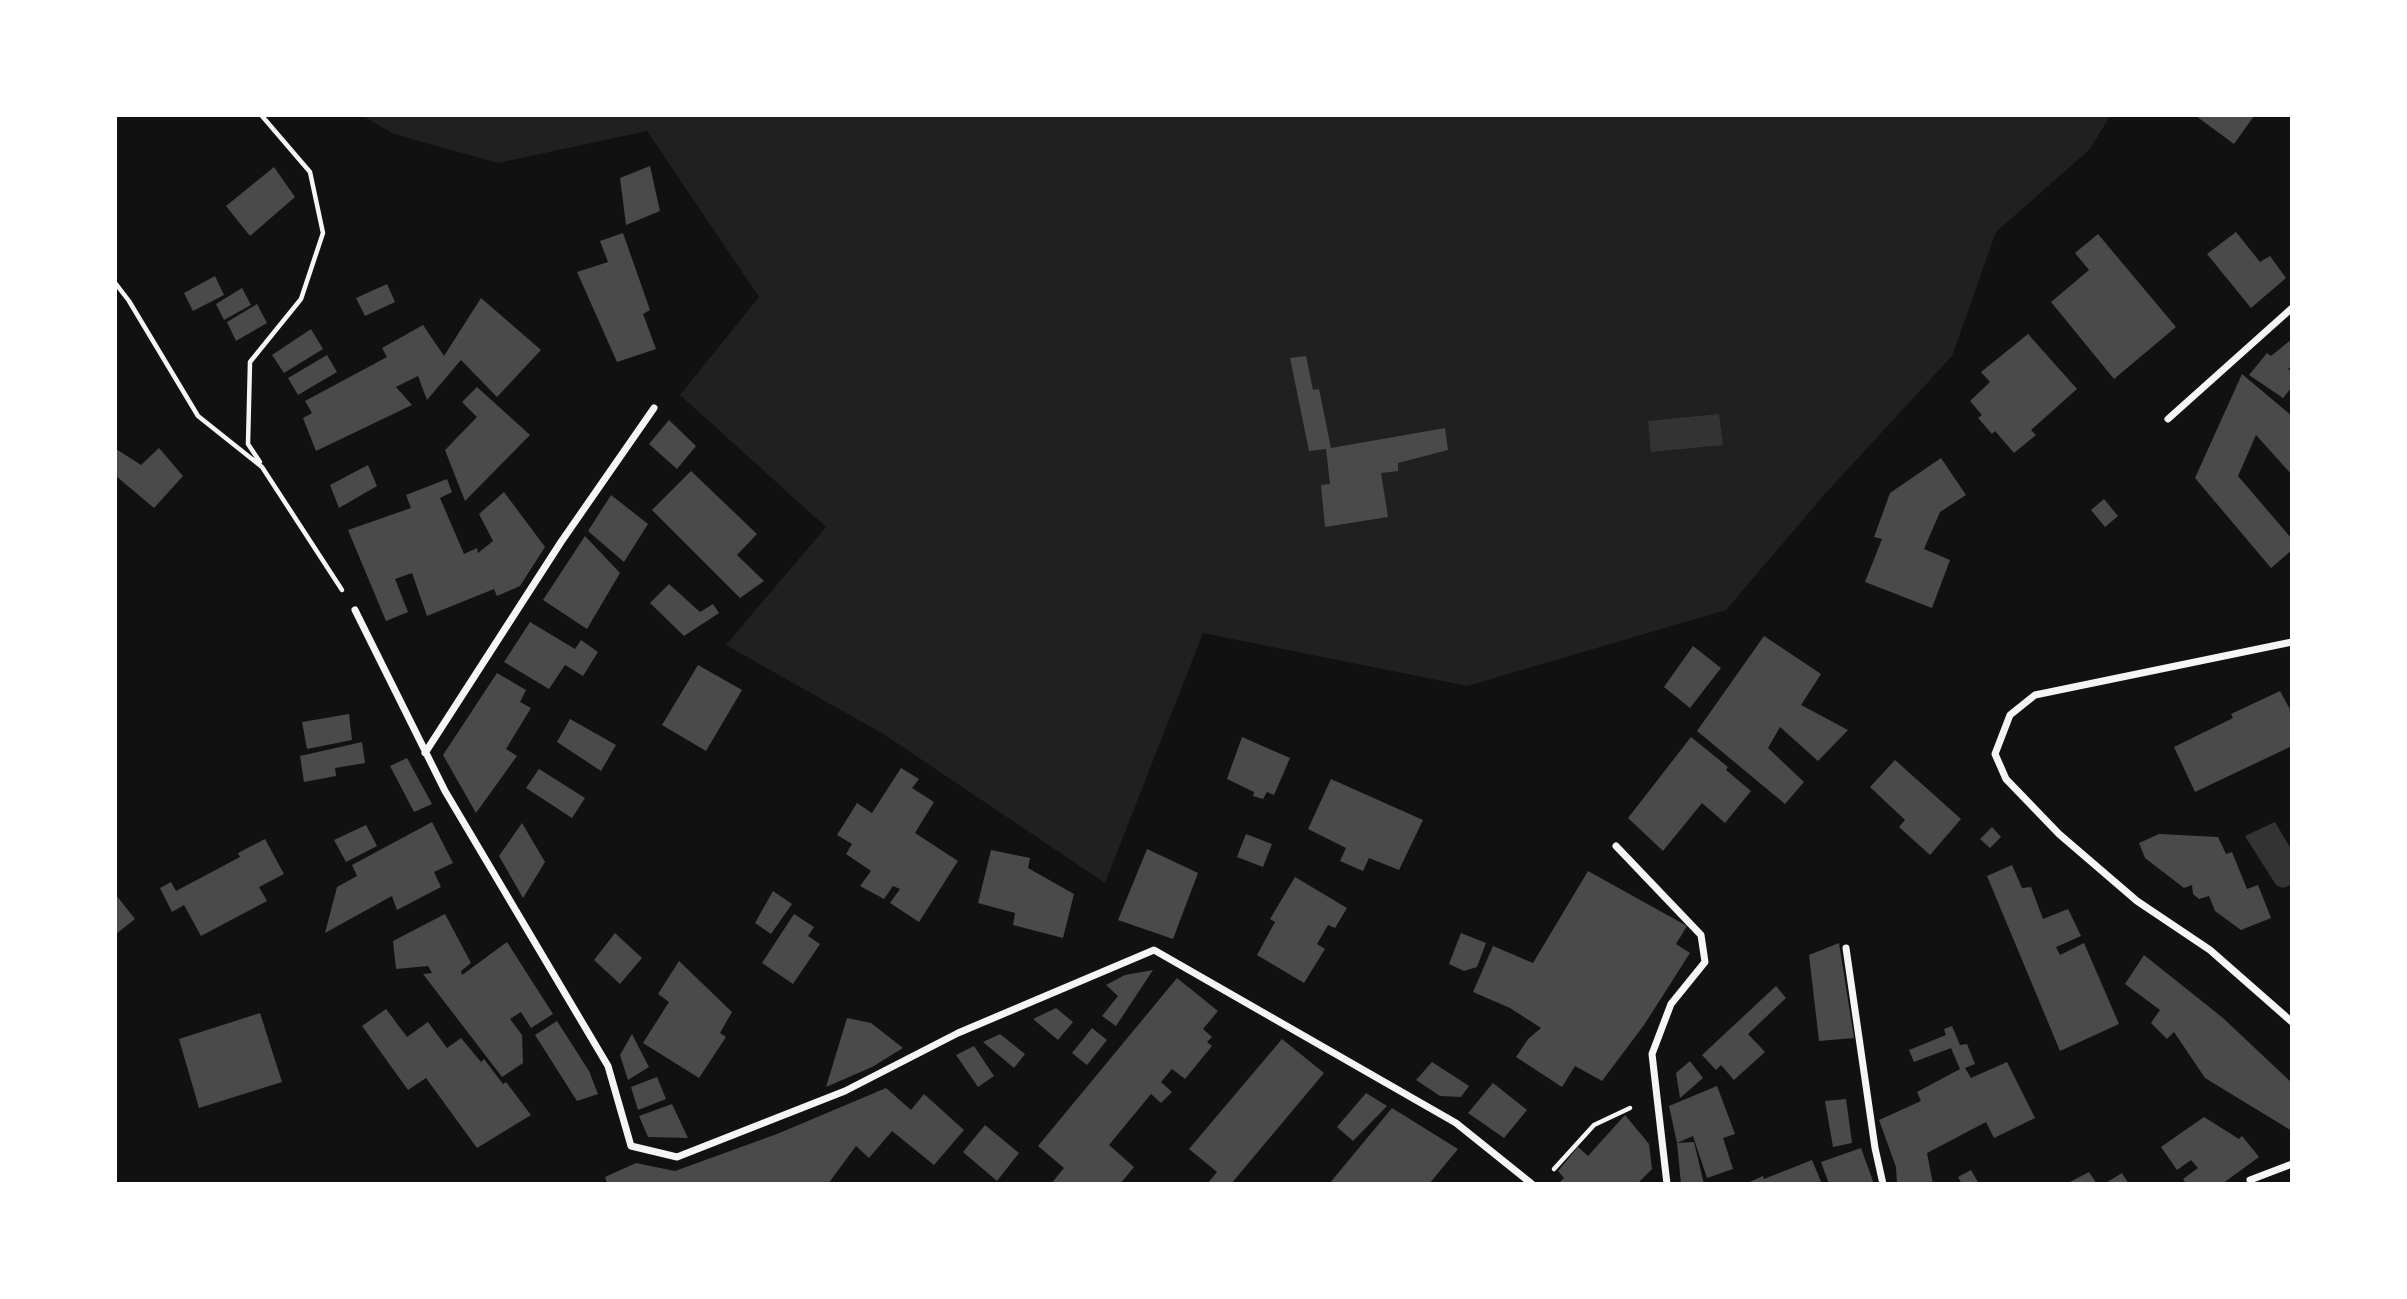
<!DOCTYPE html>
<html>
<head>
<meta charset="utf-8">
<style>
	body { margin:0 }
	#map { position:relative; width:2407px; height:1299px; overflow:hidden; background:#111; font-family:"Archivo Narrow",sans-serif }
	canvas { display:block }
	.frame { position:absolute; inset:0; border:117px solid #fff; pointer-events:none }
</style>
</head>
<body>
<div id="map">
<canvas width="2407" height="1299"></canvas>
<div class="frame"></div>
</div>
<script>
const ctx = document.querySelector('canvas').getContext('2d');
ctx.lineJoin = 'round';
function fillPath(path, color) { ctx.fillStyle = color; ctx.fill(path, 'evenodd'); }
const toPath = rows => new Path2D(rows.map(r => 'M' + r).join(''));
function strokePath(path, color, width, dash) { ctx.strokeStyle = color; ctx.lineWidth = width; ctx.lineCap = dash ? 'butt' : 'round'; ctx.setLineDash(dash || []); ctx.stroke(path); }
const green = toPath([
	[363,116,2110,116,2090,149,1996,232,1952,356,1823,496,1726,610,1467,686,1203,633,1105,883,885,735,726,645,826,527,680,395,759,297,647,131,498,163,394,134]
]);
const water = toPath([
	[1719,414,1723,445,1651,452,1648,421],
	[2275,822,2291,849,2291,885,2283,888,2276,885,2245,836]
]);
const building = toPath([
	[2196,116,2254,116,2234,144],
	[650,166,660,211,626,225,620,178],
	[274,167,295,197,250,236,226,206],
	[2236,232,2260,262,2270,256,2286,278,2251,308,2207,254],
	[623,233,650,310,643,314,656,349,617,362,577,272,608,262,600,241],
	[2098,234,2176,327,2114,379,2051,302,2089,270,2075,253],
	[215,276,224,295,193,311,184,293],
	[387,284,395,302,365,316,356,298],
	[242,288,251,305,224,320,216,304],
	[481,298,541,350,497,397,461,360,427,400,418,376,396,387,412,405,316,451,303,418,312,413,305,401,387,357,382,348,423,325,444,356],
	[257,304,267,323,236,341,227,322],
	[311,329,323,349,284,373,272,355],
	[2028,334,2077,389,2031,430,2036,435,2014,453,1995,431,1992,434,1978,418,1982,415,1970,401,1990,382,1981,372],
	[2292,339,2292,366,2288,369,2292,372,2292,387,2283,398,2249,375,2267,353,2271,356],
	[327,355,337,372,298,395,288,378],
	[1306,356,1313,390,1319,389,1331,448,1445,428,1448,450,1398,463,1398,471,1381,473,1388,517,1325,527,1321,485,1330,484,1326,449,1309,451,1290,358],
	[2242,374,2292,416,2292,475,2256,435,2238,476,2292,539,2292,550,2271,568,2195,478],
	[477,387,530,435,465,501,445,450,477,417,462,402],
	[669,420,696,446,677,469,649,444],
	[159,448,183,476,154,508,116,476,116,449,141,465],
	[1941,458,1966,495,1940,512,1924,549,1950,560,1932,608,1865,582,1882,539,1874,537,1890,493],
	[368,465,377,486,339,508,330,485],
	[691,471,757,534,737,555,764,581,740,598,652,510],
	[447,479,452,492,440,498,464,554,477,548,478,553,493,541,479,514,504,492,545,547,520,586,497,596,494,589,427,616,412,573,395,579,408,612,386,621,348,530,411,508,406,495],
	[611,495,648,524,624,562,588,531],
	[2104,499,2118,516,2105,527,2091,510],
	[585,536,620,573,587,629,543,600],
	[669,584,700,612,713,604,719,613,684,636,650,603],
	[530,622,575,649,581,640,598,652,583,676,565,665,549,689,504,662],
	[1764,636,1821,674,1801,705,1848,730,1818,761,1780,727,1768,748,1804,782,1785,804,1697,731],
	[1693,646,1721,668,1690,708,1664,687],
	[698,665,742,690,706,751,662,725],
	[497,673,526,690,520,702,531,708,506,749,517,756,476,813,443,755],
	[2280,691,2292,713,2292,746,2195,792,2174,747,2233,718,2231,714],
	[349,714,352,740,307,749,302,722],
	[570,719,616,745,601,771,557,742],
	[1242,737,1290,758,1274,795,1267,792,1263,799,1253,796,1254,792,1227,779],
	[1691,737,1728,767,1726,770,1751,791,1725,823,1702,803,1663,851,1628,818],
	[362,742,365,763,335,768,336,776,304,782,300,756],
	[407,758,432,804,414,812,390,766],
	[1895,760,1961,819,1930,855,1899,827,1905,820,1870,787],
	[901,768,919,779,912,788,934,802,915,833,958,861,919,922,890,903,900,889,893,886,884,899,860,886,871,871,846,854,852,844,837,835,857,803,872,813],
	[539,769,585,798,572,818,526,788],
	[1331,779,1423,820,1399,870,1369,858,1363,871,1340,861,1346,848,1308,829],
	[432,822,453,863,434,872,441,887,397,910,392,896,325,933,337,887,357,876,352,865],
	[522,823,545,862,523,898,499,856],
	[366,825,377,846,346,862,334,840],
	[1992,827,2001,837,1990,848,1980,839],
	[1246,834,1272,844,1263,867,1237,857],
	[2159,834,2218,837,2226,854,2232,852,2247,889,2258,885,2271,918,2241,930,2215,911,2209,896,2199,899,2193,894,2192,885,2184,888,2145,858,2139,843],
	[265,839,284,874,259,887,267,901,201,936,184,905,172,912,160,888,171,882,176,891,240,857,238,853],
	[1147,849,1198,873,1173,939,1118,920],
	[991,850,1030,858,1028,868,1074,894,1063,938,1013,925,1015,913,978,903],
	[2012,865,2022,888,2031,887,2043,919,2068,909,2081,936,2056,947,2060,955,2084,943,2119,1024,2060,1051,1987,876],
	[1588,871,1687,926,1676,944,1690,953,1644,1025,1602,1081,1575,1066,1562,1087,1516,1057,1528,1039,1541,1028,1510,1008,1473,992,1493,946,1533,963],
	[1295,877,1347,908,1335,928,1328,925,1317,944,1325,949,1304,983,1257,955,1275,922,1270,919],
	[773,891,792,904,771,934,755,923],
	[116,895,135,919,116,934],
	[445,914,471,963,461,971,462,975,507,942,553,1014,531,1028,521,1012,510,1019,522,1035,523,1063,502,1077,423,974,432,973,428,966,396,969,393,941],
	[794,914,814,927,808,936,820,944,793,984,762,963],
	[615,933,642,958,620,984,594,960],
	[1461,933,1486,943,1477,967,1464,971,1449,964],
	[1839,943,1854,1038,1819,1041,1809,955],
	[2144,955,2223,1018,2292,1083,2292,1131,2205,1078,2174,1032,2167,1039,2151,1023,2160,1010,2125,984],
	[679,961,732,1012,720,1033,726,1037,699,1078,643,1043,669,1002,658,994],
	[1153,970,1116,1026,1102,1016,1118,996,1106,985,1125,975],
	[1177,978,1218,1011,1203,1029,1212,1037,1207,1042,1212,1046,1185,1079,1172,1069,1161,1082,1172,1092,1161,1103,1151,1094,1109,1145,1134,1167,1120,1184,1051,1184,1064,1168,1038,1146],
	[1776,986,1786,998,1748,1034,1765,1052,1734,1080,1721,1065,1716,1070,1702,1055],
	[1056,1008,1073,1022,1058,1040,1033,1019],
	[386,1009,407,1037,428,1022,447,1048,461,1038,481,1062,484,1059,503,1084,506,1082,531,1115,477,1148,426,1078,408,1090,362,1026],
	[260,1013,282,1082,199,1108,179,1039],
	[847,1018,871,1023,903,1048,872,1067,826,1087],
	[557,1021,589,1071,598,1094,577,1101,535,1035],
	[1952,1026,1960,1045,1967,1044,1975,1064,1965,1068,1971,1078,2007,1062,2035,1118,1994,1138,1986,1122,1927,1153,1933,1184,1897,1184,1896,1167,1879,1120,1921,1101,1917,1092,1960,1069,1951,1048,1914,1062,1909,1050,1946,1035,1944,1029],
	[1092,1028,1107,1040,1087,1065,1072,1053],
	[632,1034,649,1067,628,1080,620,1055],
	[1000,1034,1025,1054,1014,1068,983,1042],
	[1282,1039,1324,1073,1231,1184,1207,1184,1217,1172,1189,1149],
	[974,1046,994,1076,978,1087,956,1055],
	[1690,1061,1703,1078,1680,1098,1676,1073],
	[1432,1062,1469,1086,1461,1097,1440,1096,1416,1080],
	[657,1077,666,1099,638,1110,631,1087],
	[1493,1083,1527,1110,1504,1138,1468,1113],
	[1717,1086,1735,1134,1723,1138,1733,1169,1707,1178,1693,1136,1677,1143,1669,1106],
	[886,1088,911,1110,924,1094,964,1130,934,1165,892,1131,869,1158,856,1146,828,1184,607,1184,605,1177,636,1163,675,1171,777,1134],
	[1366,1093,1387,1106,1353,1141,1337,1127],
	[1846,1099,1852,1143,1833,1147,1825,1101],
	[672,1104,688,1138,648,1137,639,1116],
	[1392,1108,1458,1149,1429,1184,1329,1184],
	[1625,1115,1649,1144,1652,1169,1637,1184,1558,1184,1564,1178,1558,1171,1578,1147,1588,1156],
	[2204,1117,2239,1139,2242,1136,2259,1157,2222,1184,2186,1184,2183,1179,2198,1168,2191,1160,2177,1170,2161,1147],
	[985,1125,1019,1153,997,1181,963,1152],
	[1694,1142,1704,1184,1681,1184,1677,1143],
	[1861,1148,1874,1184,1829,1184,1821,1162],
	[1812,1160,1822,1184,1745,1184,1763,1176,1764,1179],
	[1971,1170,1979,1184,1962,1184,1958,1177],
	[2089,1172,2097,1184,2066,1184],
	[2122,1173,2129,1184,2104,1184]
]);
const path = toPath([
	[116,284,129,301,198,416,262,467,342,590],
	[260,462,248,444,250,362,301,299,323,233,310,172,262,116],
	[1554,1169,1594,1125,1630,1108]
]);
const minor = toPath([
	[2168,419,2292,308],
	[355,610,445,791,608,1066,631,1146,677,1157,845,1091,958,1033,1154,950,1456,1123,1532,1184],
	[2292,642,2035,695,2010,715,1995,754,2006,779,2059,834,2137,901,2210,950,2292,1022],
	[425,753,561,542,654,408],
	[1616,846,1701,935,1705,962,1671,1004,1652,1054,1667,1184],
	[1846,948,1875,1148,1883,1184],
	[2250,1180,2292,1164]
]);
fillPath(green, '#202020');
fillPath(water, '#333');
fillPath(building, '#4a4a4a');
strokePath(path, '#f5f5f5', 4.5);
strokePath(minor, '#f5f5f5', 7);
</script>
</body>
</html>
